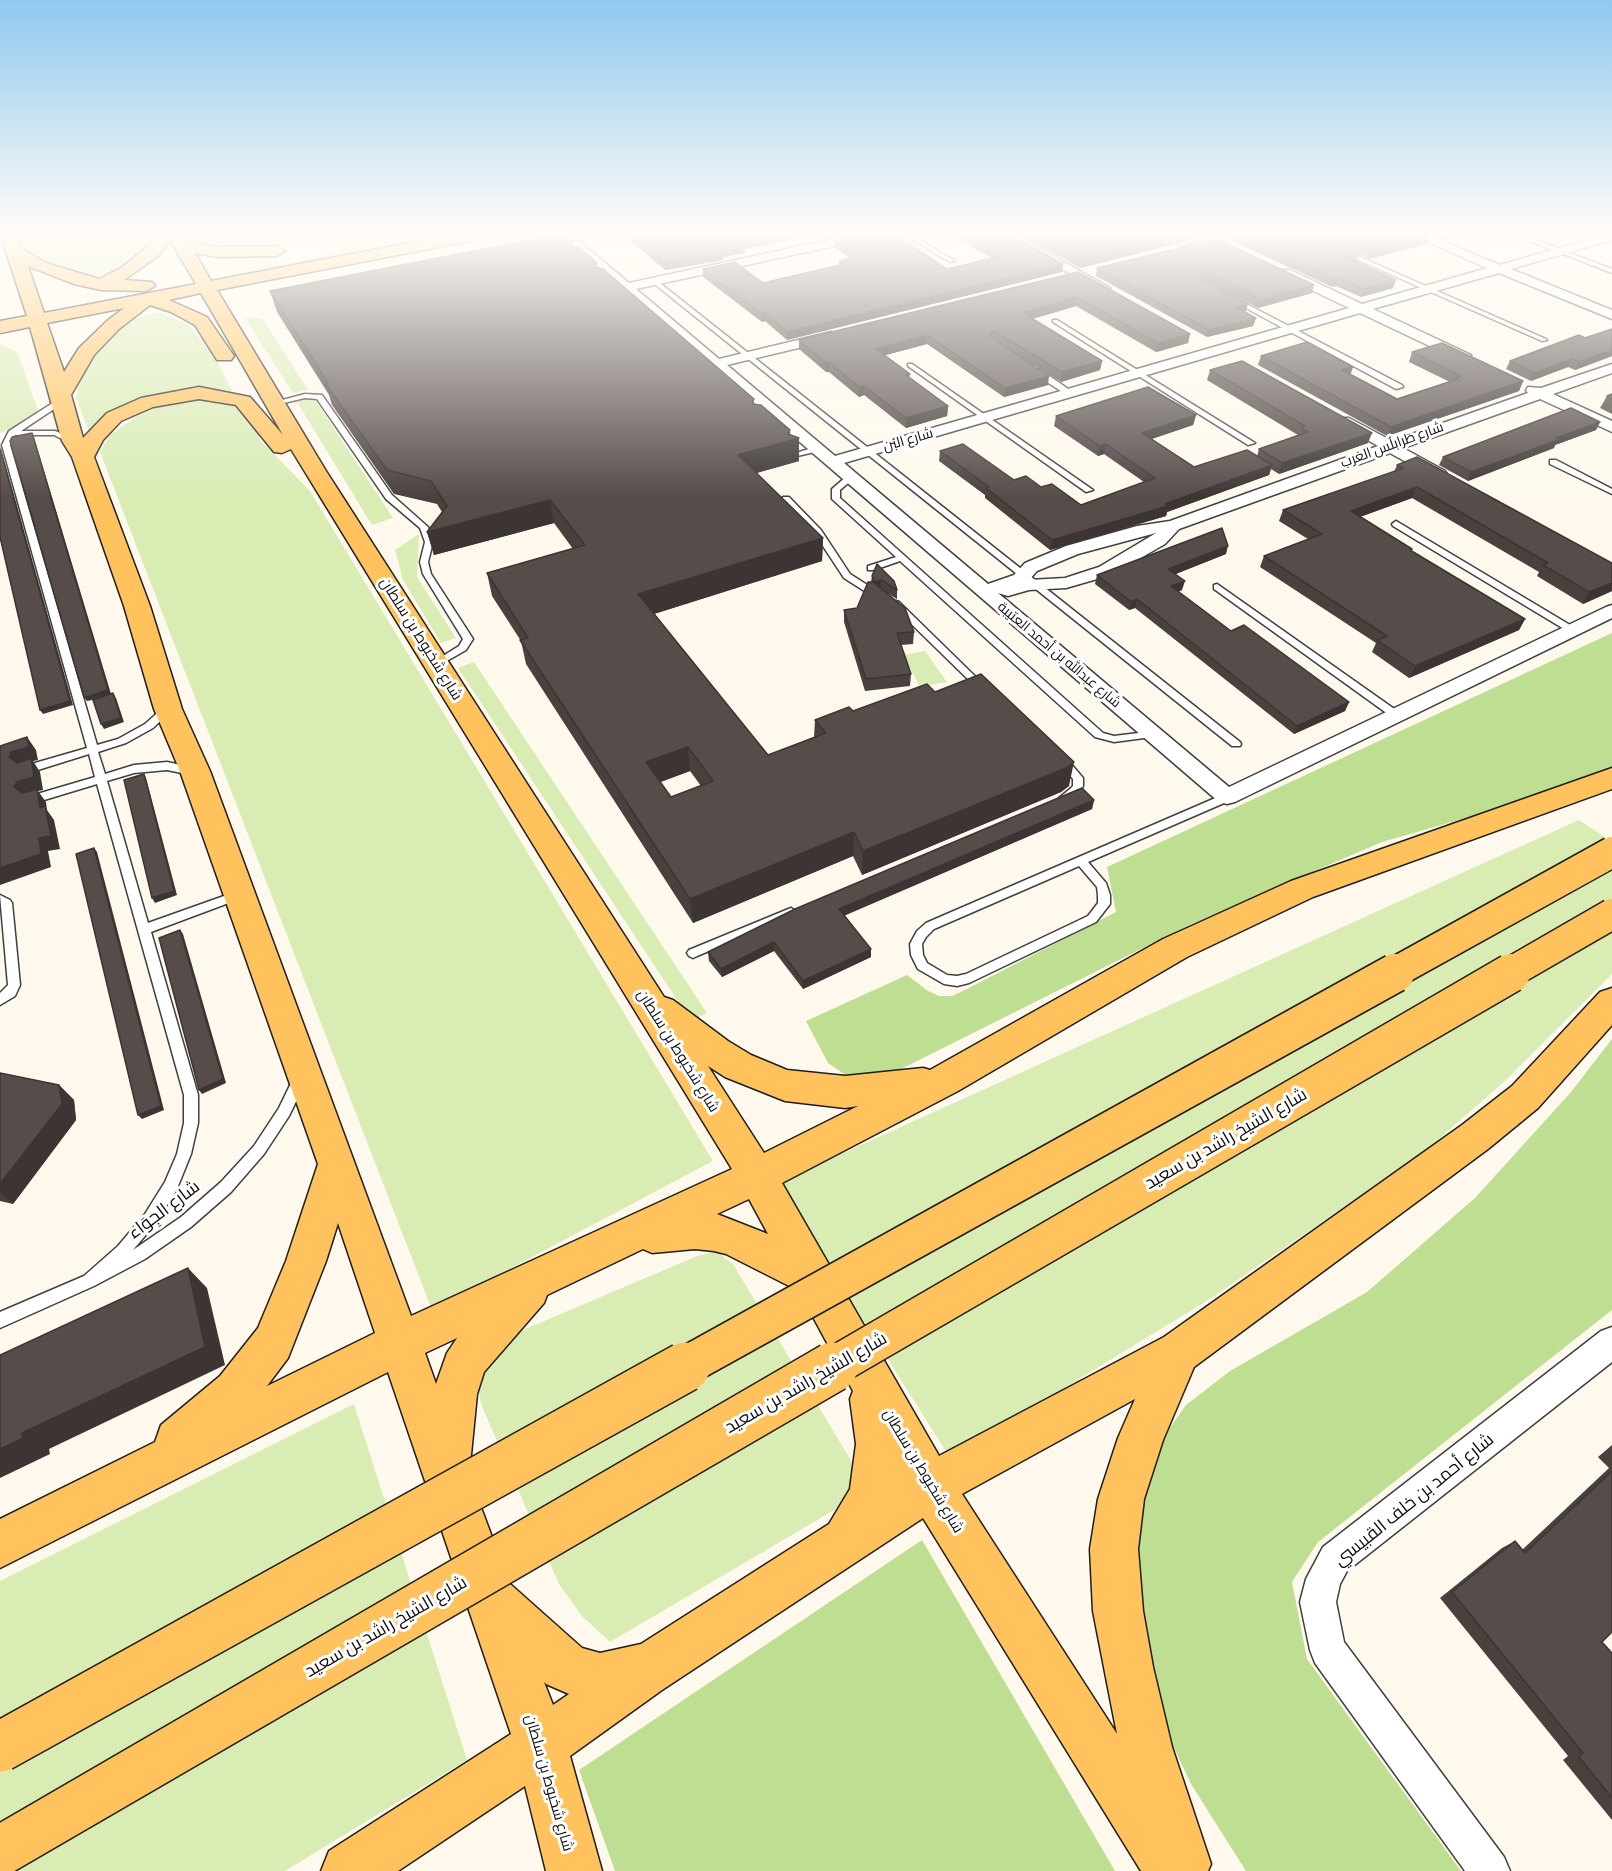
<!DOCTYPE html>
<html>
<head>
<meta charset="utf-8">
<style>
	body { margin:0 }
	canvas { display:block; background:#fff9ed }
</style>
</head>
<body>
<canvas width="1612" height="1871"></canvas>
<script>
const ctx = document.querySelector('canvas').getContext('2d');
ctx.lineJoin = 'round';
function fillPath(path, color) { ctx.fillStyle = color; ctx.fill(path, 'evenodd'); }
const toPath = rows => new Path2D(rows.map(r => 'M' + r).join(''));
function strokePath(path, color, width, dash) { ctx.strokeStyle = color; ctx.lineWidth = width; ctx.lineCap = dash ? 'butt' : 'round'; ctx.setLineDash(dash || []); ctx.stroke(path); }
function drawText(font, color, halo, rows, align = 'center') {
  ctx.font = font + ' Literata,Cairo,serif'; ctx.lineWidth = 6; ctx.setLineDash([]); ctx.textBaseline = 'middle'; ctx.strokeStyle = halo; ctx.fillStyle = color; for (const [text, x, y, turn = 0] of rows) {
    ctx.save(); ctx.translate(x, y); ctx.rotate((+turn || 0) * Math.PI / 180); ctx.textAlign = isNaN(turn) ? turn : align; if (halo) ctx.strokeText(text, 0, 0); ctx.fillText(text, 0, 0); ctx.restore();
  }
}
const green = toPath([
	[27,236,155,236,126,269,89,277,50,264,33,251],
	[415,236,454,236,233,279,232,275,250,270],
	[160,312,188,325,215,356,234,395,128,406,89,432,76,397,83,370,111,337,136,318],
	[252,317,263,319,308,390,293,393,245,318],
	[0,344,17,352,39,413,22,424,0,433],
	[314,398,393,518,372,525,297,402],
	[200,400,234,406,249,416,261,441,310,491,713,1161,432,1310,100,452,110,435,136,417,154,408],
	[419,534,417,577,456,638,441,643,403,580,395,550],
	[925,651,947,682,920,687,903,655],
	[474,662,707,1013,691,1021,458,668],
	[1579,820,1612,842,1612,974,1506,1080,1424,1152,1213,1297,950,1458,777,1183],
	[716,1251,733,1264,855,1467,851,1494,836,1509,610,1642,582,1616,559,1584,481,1404,475,1371,495,1342,697,1256],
	[354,1404,467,1760,285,1871,0,1871,0,1581]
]);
const forest = toPath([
	[1612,633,1612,767,1543,796,1382,842,1189,925,893,1073,847,1076,828,1063,806,1021,907,975,928,991,939,996,952,996,963,991,1116,912,1107,867],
	[1612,1039,1612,1310,1318,1542,1292,1582,1307,1659,1461,1871,1246,1871,1191,1784,1161,1720,1131,1565,1141,1488,1159,1443,1186,1405,1230,1371,1367,1292,1475,1198,1571,1092],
	[922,1540,1115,1871,615,1871,579,1770]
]);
const service = toPath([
	[906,236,913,236,955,261,950,262,906,236],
	[1517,236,1525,236,1612,269,1612,273,1517,236],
	[1342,249,1546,339,1547,340,1542,341,1340,252,1342,249],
	[652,280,656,280,1240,742,1241,744,1240,746,1232,746,652,282,652,280],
	[1233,297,1402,385,1403,387,1396,389,1231,300,1230,299,1233,297],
	[1053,320,1057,320,1255,443,1248,445,1053,322,1053,320],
	[908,364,912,364,1093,490,1086,492,908,366,908,364],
	[1033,369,1039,369,1074,393,1067,395,1033,373,1033,369],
	[305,394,322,395,392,495,428,527,433,542,428,562,431,574,473,639,466,650,438,666,435,667,430,664,459,646,463,639,423,574,420,562,425,542,420,528,386,499,317,399,305,398,275,405,271,403,305,394],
	[59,399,66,401,21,431,55,431,76,439,76,443,70,443,54,435,15,435,10,445,97,745,118,739,145,724,164,707,172,707,173,709,153,728,126,743,98,752,105,774,134,765,167,762,196,768,197,771,192,775,167,770,134,773,107,781,148,923,238,891,244,895,242,898,151,932,198,1095,198,1123,191,1154,176,1191,155,1224,133,1250,181,1217,221,1182,254,1146,279,1108,294,1077,299,1075,304,1077,306,1081,289,1116,264,1154,231,1192,191,1227,145,1259,94,1286,0,1328,0,1312,84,1276,118,1246,145,1214,165,1182,177,1154,184,1123,184,1095,97,784,31,804,26,800,27,797,95,777,89,754,25,774,20,770,21,767,87,748,2,445,9,431,59,399],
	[816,447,820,449,819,451,793,457,789,455,816,447],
	[1550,460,1556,460,1612,489,1612,494,1550,464,1550,460],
	[847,476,854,478,840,490,840,498,1103,733,1114,736,1155,731,1159,732,1160,734,1159,736,1114,742,1095,737,900,561,874,570,868,570,868,566,896,557,832,499,832,489,847,476],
	[783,497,789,497,821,530,850,574,872,588,872,592,866,592,844,578,815,534,783,501,783,497],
	[1396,521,1575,628,1577,630,1575,632,1569,632,1393,526,1392,524,1396,521],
	[1217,584,1400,713,1400,717,1392,717,1214,589,1214,585,1217,584],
	[896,601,899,602,985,686,985,690,979,690,893,606,893,602,896,601],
	[1062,757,1066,758,1083,778,1083,786,1078,795,1064,802,1059,798,1070,789,1073,786,1073,779,1057,760,1062,757],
	[1227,793,1231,794,1232,797,1231,800,1088,862,1106,883,1110,895,1110,904,1096,922,969,983,957,986,944,984,918,969,911,955,910,944,917,931,926,923,1227,793],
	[1079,866,1097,887,1098,895,1098,903,1088,916,966,974,957,976,947,975,927,963,923,955,922,944,926,937,934,929,1079,866],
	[0,895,10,900,12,903,20,985,15,996,0,1005,0,993,8,985,0,895],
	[791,908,797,912,795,915,697,956,693,958,689,956,687,953,689,950,791,908]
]);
const minor = toPath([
	[560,236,573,236,629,283,847,236,868,236,862,240,636,289,719,359,831,332,836,333,836,339,727,365,835,456,1349,308,1282,276,1282,270,1290,270,1362,304,1487,268,1414,236,1430,236,1500,265,1600,236,1612,236,1612,240,1511,269,1612,310,1612,319,1499,273,1373,309,1471,355,1471,361,1461,361,1360,313,844,463,988,584,1014,575,1025,563,1066,546,1137,526,1170,521,1378,446,1339,424,1336,421,1339,418,1349,418,1392,441,1528,393,1526,390,1528,387,1541,388,1612,364,1612,373,1553,394,1612,421,1612,432,1540,399,1403,448,1445,471,1447,474,1445,477,1433,477,1390,453,1179,529,1165,544,1111,575,1066,588,1029,590,1008,596,998,593,1229,787,1606,607,1612,605,1612,618,1235,802,1227,804,1219,802,560,236],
	[1156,533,1099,567,1065,578,1029,580,1037,571,1078,554,1156,533],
	[1004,236,1018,236,1110,288,1108,291,1100,291,1004,236],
	[1218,236,1238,236,1187,251,1181,247,1218,236],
	[1612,1327,1612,1362,1347,1571,1340,1584,1336,1602,1344,1642,1504,1857,1510,1871,1465,1871,1315,1663,1310,1650,1300,1602,1306,1579,1323,1547,1601,1331,1612,1327]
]);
const primary = toPath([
	[1,236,17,236,21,248,46,263,99,279,121,268,146,248,157,236,184,236,188,242,217,247,277,246,285,251,277,256,217,257,195,253,211,281,446,236,478,236,470,241,217,290,326,471,664,997,673,1000,728,1041,751,1055,787,1070,845,1076,923,1068,930,1070,1163,939,1291,881,1612,768,1612,789,1313,897,1187,957,958,1091,782,1183,939,1456,1164,1337,1462,1125,1512,1086,1600,992,1612,988,1612,1025,1538,1108,1488,1149,1194,1367,1163,1440,1144,1499,1138,1549,1143,1611,1153,1667,1172,1747,1211,1864,1208,1871,1141,1871,923,1518,662,1690,570,1756,602,1871,546,1871,525,1786,398,1871,321,1871,329,1851,511,1734,388,1372,0,1568,0,1519,155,1442,161,1425,220,1376,258,1328,286,1261,318,1164,180,771,154,709,124,606,72,457,62,441,30,327,0,333,0,321,27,316,1,236],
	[170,240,196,284,44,313,28,266,74,284,101,290,146,291,155,286,152,282,124,280,158,256,170,240],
	[201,293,283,435,250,397,199,387,141,398,107,413,83,438,71,395,94,355,119,329,150,305,171,312,195,325,217,360,231,360,234,356,207,317,169,300,201,293],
	[124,308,107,321,79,348,64,372,47,323,124,308],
	[199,399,236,405,274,452,282,453,291,449,732,1169,411,1316,210,771,182,709,150,606,94,457,103,440,121,421,153,407,199,399],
	[708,1066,725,1077,785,1101,845,1108,858,1106,764,1153,708,1066],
	[749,1199,768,1234,717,1214,749,1199],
	[338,1223,375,1333,267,1386,288,1358,326,1261,338,1223],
	[643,1249,652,1253,695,1249,714,1251,726,1254,799,1291,853,1391,850,1399,856,1444,850,1489,829,1524,641,1644,600,1653,582,1648,509,1583,469,1475,477,1394,484,1372,544,1303,547,1295,643,1249],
	[457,1338,447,1353,436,1384,425,1353,457,1338],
	[1135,1399,1118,1438,1098,1499,1090,1549,1093,1611,1117,1734,962,1494,1135,1399],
	[544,1682,546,1684,569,1694,553,1705,544,1682]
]);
const primaryBridgeFar2 = toPath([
	[1392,974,1612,852],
	[1508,974,1612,914]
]);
const primaryBridgeFar1 = toPath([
	[682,1368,1395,973],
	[831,1368,1511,973]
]);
const primaryBridge = toPath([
	[0,1747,685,1367],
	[0,1851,833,1367]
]);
const wall = toPath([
	[625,236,808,236,744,249,745,253,723,257,723,260,665,270],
	[953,236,1013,236,1063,264,1062,272,787,340,765,321,762,322,703,277,703,269,763,283,839,265,839,261,850,258,835,248,835,240,947,269,992,258],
	[1022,236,1204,236,1203,237,1080,268],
	[1234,236,1430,236,1427,244,1369,259,1359,254,1356,262,1393,288,1361,297,1336,286,1332,287,1232,241],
	[1435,236,1460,236,1445,240],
	[1217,239,1312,293,1258,308,1202,279,1246,311,1244,312,1256,318,1253,326,1207,337,1096,276,1097,268],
	[573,246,754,404,790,430,790,435,799,438,799,461,756,473,823,538,822,561,654,614,768,755,814,737,815,720,935,692,1069,786,1061,792,862,875,853,856,693,923,526,664,521,641,492,596,487,573,573,549,554,523,434,555,427,532,442,512,437,504,394,494,332,405,329,395,277,312,270,291],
	[690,771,701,786,671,797,660,782],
	[1078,272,1190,334,1188,343,1156,352,1076,306,1032,319,1102,361,1100,370,1061,382,1034,365,1048,385,1004,397,927,344,885,355,910,374,909,378,948,406,947,416,906,428,864,395,859,397,829,372,826,372,799,349,799,340],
	[1612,329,1612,356,1575,370,1568,367,1531,381,1506,369,1510,361],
	[1412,352,1523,381,1519,391,1387,436,1258,365,1261,356,1350,375,1397,399,1450,382,1409,362],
	[1210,370,1368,443,1279,474,1271,469,1269,475,1167,512,1166,516,1050,550,985,498,985,495,939,461,940,451,1081,505,1144,482,1104,454,1098,456,1054,426,1056,416,1196,415,1193,425,1151,439,1194,467,1257,456,1259,449,1298,435,1207,380],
	[1612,394,1612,414,1600,408,1607,396],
	[1600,422,1596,430,1555,445,1554,448,1468,481,1439,465,1443,457],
	[1397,465,1612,563,1612,591,1583,604,1537,576,1539,572,1412,498,1360,517,1412,549,1412,551,1525,619,1519,630,1409,678,1372,652,1376,643,1260,567,1264,556,1308,539,1279,521,1283,510,1394,472],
	[1226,554,1175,574,1182,590,1178,592,1231,631,1349,702,1345,711,1294,734,1135,608,1129,610,1095,584,1097,575],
	[877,564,897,590,897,599,885,592,914,632,913,644,901,645,911,674,910,686,865,691,844,622,844,610,857,608,871,582,872,576],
	[1094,800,1092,809,845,915,871,957,803,989,774,951,722,977,709,961,708,952],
	[0,1073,59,1085,74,1100,76,1120,13,1204,0,1201],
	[1612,1445,1612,1632,1602,1642,1612,1653,1612,1820,1563,1760,1568,1756,1440,1598,1502,1548,1515,1541,1522,1550,1609,1468,1598,1457]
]);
const shadedWall = toPath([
	[772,236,808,236,744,249,745,253,723,257,723,260,665,270,664,262,720,250,741,242],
	[821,236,838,236,821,239],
	[1179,236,1204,236,1203,237,1080,268,1082,260],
	[1430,236,1427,244,1369,259,1372,251],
	[1446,236,1460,236,1445,240],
	[1359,254,1356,262,1346,257],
	[1063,264,1062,272,787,340,787,332],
	[1339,278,1336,286,1332,287,1334,279],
	[1396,280,1393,288,1361,297,1363,289],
	[1314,285,1312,293,1258,308,1260,300],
	[1077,297,1076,306,1022,322,1023,313],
	[1248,304,1246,311,1232,315,1235,307],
	[765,313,765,321,762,322,762,314],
	[1256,318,1253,326,1207,337,1209,330],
	[1190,334,1188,343,1156,352,1158,343],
	[927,335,927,344,875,358,876,349],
	[1612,350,1612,356,1575,370,1579,362],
	[1572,359,1568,367,1531,381,1535,373],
	[1102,361,1100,370,1061,382,1062,372],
	[829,362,829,372,826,372,826,363],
	[1353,367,1350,376,1342,370],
	[1049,376,1048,385,1004,397,1005,388],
	[1523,381,1519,391,1387,436,1391,427],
	[864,386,864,395,859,397,859,387],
	[948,406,947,416,906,428,906,418],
	[1196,415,1193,425,1140,443,1142,433],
	[1600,422,1596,430,1555,445,1554,448,1468,481,1471,472,1556,438],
	[790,430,790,441,799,438,799,461,739,478,738,455,788,434],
	[32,433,34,437,111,694,92,700,87,701,84,697],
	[1372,433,1368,443,1279,474,1282,463],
	[1106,444,1104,454,1098,456,1100,446],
	[0,445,73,705,43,714,40,710],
	[1272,465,1269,475,1167,512,1166,516,1050,550,1052,540,1165,504],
	[1417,487,1412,498,1346,522,1351,511],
	[550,500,554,523,434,555,427,532],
	[823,538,822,561,641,618,638,594],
	[1228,546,1226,554,1166,578,1168,569],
	[881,580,880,589,874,591,875,582],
	[1185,581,1182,590,1169,595,1171,586],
	[1612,583,1612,591,1583,604,1589,592],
	[1137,599,1135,608,1129,610,1131,602],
	[1525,619,1519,630,1409,678,1415,666],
	[113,693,116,698,124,722,104,729,101,724],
	[1349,702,1345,711,1294,734,1297,726],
	[27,737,36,750,38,760,33,761,40,772,43,790,38,791,46,802,47,810,54,820,60,849,48,851,51,867,0,885,0,868,14,787,20,765,9,757,11,752],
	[688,747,690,771,650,786,646,762],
	[1074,762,1069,786,1061,792,862,875,863,851],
	[144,774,146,778,177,895,155,903,152,898],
	[1094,800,1092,809,839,918,839,909],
	[854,832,853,856,693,923,690,899],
	[94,848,97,852,164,1110,142,1119,138,1115],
	[180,930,183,934,226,1083,202,1094,199,1090],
	[774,942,774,951,722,977,721,969],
	[871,949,871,957,803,989,803,981],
	[59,1085,74,1100,76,1120,13,1204,0,1192,0,1184],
	[188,1268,207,1288,225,1365,49,1449,50,1454,0,1478,0,1449,22,1433]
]);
const building = toPath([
	[550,236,567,236,573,241,571,246,579,247,597,263,595,267,603,269,754,399,752,404,761,405,790,430,788,434,799,438,738,455,823,538,638,594,768,755,826,733,815,720,849,707,853,711,927,684,935,692,981,674,1074,762,1066,768,863,851,854,832,690,899,520,640,528,638,487,573,585,545,550,500,427,532,447,506,431,481,387,470,325,383,328,383,270,291,550,236],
	[688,747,713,781,671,797,646,762,688,747],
	[633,236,772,236,741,242,744,245,720,250,723,253,664,262,633,236],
	[857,236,897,236,947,269,1002,256,967,236,1013,236,1063,264,787,332,765,313,762,314,703,269,735,262,763,283,844,264,839,261,859,256,835,240,857,236],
	[1037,236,1179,236,1082,260,1037,236],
	[1240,236,1430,236,1372,251,1338,236,1332,237,1333,242,1359,254,1346,257,1396,280,1363,289,1339,278,1334,279,1240,236],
	[1217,239,1314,285,1260,300,1205,271,1198,272,1199,277,1248,304,1235,307,1256,318,1209,330,1097,268,1217,239],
	[1078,272,1190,334,1158,343,1077,297,1023,313,1102,361,1062,372,994,331,990,335,992,338,1049,376,1005,388,927,335,876,349,910,374,906,375,948,406,906,418,864,386,859,387,829,362,826,363,799,340,1078,272],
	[1612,329,1612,350,1579,362,1572,359,1535,373,1510,361,1579,335,1585,338,1612,329],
	[1307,342,1353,367,1342,370,1397,399,1458,379,1455,378,1461,376,1412,352,1442,343,1523,381,1391,427,1261,356,1307,342],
	[1242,361,1372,433,1282,463,1259,449,1308,432,1301,428,1305,426,1210,370,1242,361],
	[1148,387,1196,415,1142,433,1194,467,1247,450,1272,465,1165,504,1168,506,1052,540,986,488,989,487,940,451,963,444,1014,480,1026,476,1041,487,1052,484,1081,505,1155,478,1106,444,1100,446,1056,416,1148,387],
	[1612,394,1612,399,1607,396,1612,394],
	[1571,408,1600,422,1556,438,1558,440,1471,472,1443,457,1571,408],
	[32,433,108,690,90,696,84,697,10,441,12,437,32,433],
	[0,449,70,701,40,710,0,537,0,449],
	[1417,457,1612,563,1612,583,1589,592,1543,565,1548,563,1417,487,1351,511,1412,549,1410,550,1525,619,1415,666,1377,640,1387,636,1264,556,1322,534,1283,510,1404,468,1397,465,1417,457],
	[1222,528,1228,546,1168,569,1185,581,1171,586,1231,631,1244,625,1349,702,1297,726,1137,599,1131,602,1097,575,1222,528],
	[877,564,894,581,897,590,881,580,875,582,872,576,877,564],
	[868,582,873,582,905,608,914,632,897,633,911,674,866,679,844,610,857,608,868,582],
	[113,693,121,718,101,724,93,700,113,693],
	[27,737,29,747,11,752,9,757,17,763,31,758,34,777,17,782,14,787,22,793,37,789,40,808,45,806,51,836,39,838,41,854,0,868,0,746,27,737],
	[144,774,174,891,152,898,124,780,144,774],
	[1082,788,1094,800,839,909,871,949,803,981,774,942,721,969,708,952,795,909,1082,788],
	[94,848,161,1106,138,1115,76,854,94,848],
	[180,930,223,1079,199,1090,159,938,180,930],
	[0,1073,59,1085,62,1104,0,1184,0,1073],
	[188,1268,205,1347,22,1433,23,1438,0,1449,0,1355,188,1268],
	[1612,1471,1612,1632,1602,1642,1612,1653,1612,1798,1579,1757,1583,1753,1452,1592,1515,1541,1525,1553,1612,1471]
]);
const farStreetnames = [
	["شارع البُن",908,440,-16],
	["شارع طَرابلُس الغرب",1392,445,-20],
	["شارع عبدالله بن أحمد العتيبة",1059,655,40]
];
const streetNames = [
	["شارع شخبوط بن سلطان",421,639,58],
	["شارع شخبوط بن سلطان",678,1051,58],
	["شارع شخبوط بن سلطان",923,1471,59],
	["شارع شخبوط بن سلطان",549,1783,74]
];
const nearStreetnames = [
	["شارع الشيخ راشد بن سعيد",1226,1139,-30],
	["شارع الجِوَاء",164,1210,-37],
	["شارع الشيخ راشد بن سعيد",806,1383,-30],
	["شارع أحمد بن خلف القبيسي",1414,1500,-39],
	["شارع الشيخ راشد بن سعيد",386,1627,-30]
];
fillPath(green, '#d8ecb4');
fillPath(forest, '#bede92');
strokePath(service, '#404040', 3);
strokePath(minor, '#404040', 3);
strokePath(primary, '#1e1e1e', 3);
fillPath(service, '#fff');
fillPath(minor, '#fff');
fillPath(primary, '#ffc25d');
strokePath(primaryBridgeFar2, '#1e1e1e', 33, []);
strokePath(primaryBridgeFar1, '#1e1e1e', 41, []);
strokePath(primaryBridge, '#1e1e1e', 52, []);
strokePath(primaryBridgeFar2, '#ffc25d', 30);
strokePath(primaryBridgeFar1, '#ffc25d', 38);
strokePath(primaryBridge, '#ffc25d', 49);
fillPath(wall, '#4a413f');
fillPath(shadedWall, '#3c3533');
fillPath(building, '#564c49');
strokePath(building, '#3c3533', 1.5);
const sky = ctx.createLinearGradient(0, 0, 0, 498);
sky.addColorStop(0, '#91c9ef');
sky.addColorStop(0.47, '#fffcf7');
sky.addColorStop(1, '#fffcf700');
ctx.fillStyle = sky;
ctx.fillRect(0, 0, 1612, 498);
drawText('14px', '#0d0d0d', '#fff', farStreetnames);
drawText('15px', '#0d0d0d', '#fff', streetNames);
drawText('18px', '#0d0d0d', '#fff', nearStreetnames);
</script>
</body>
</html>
